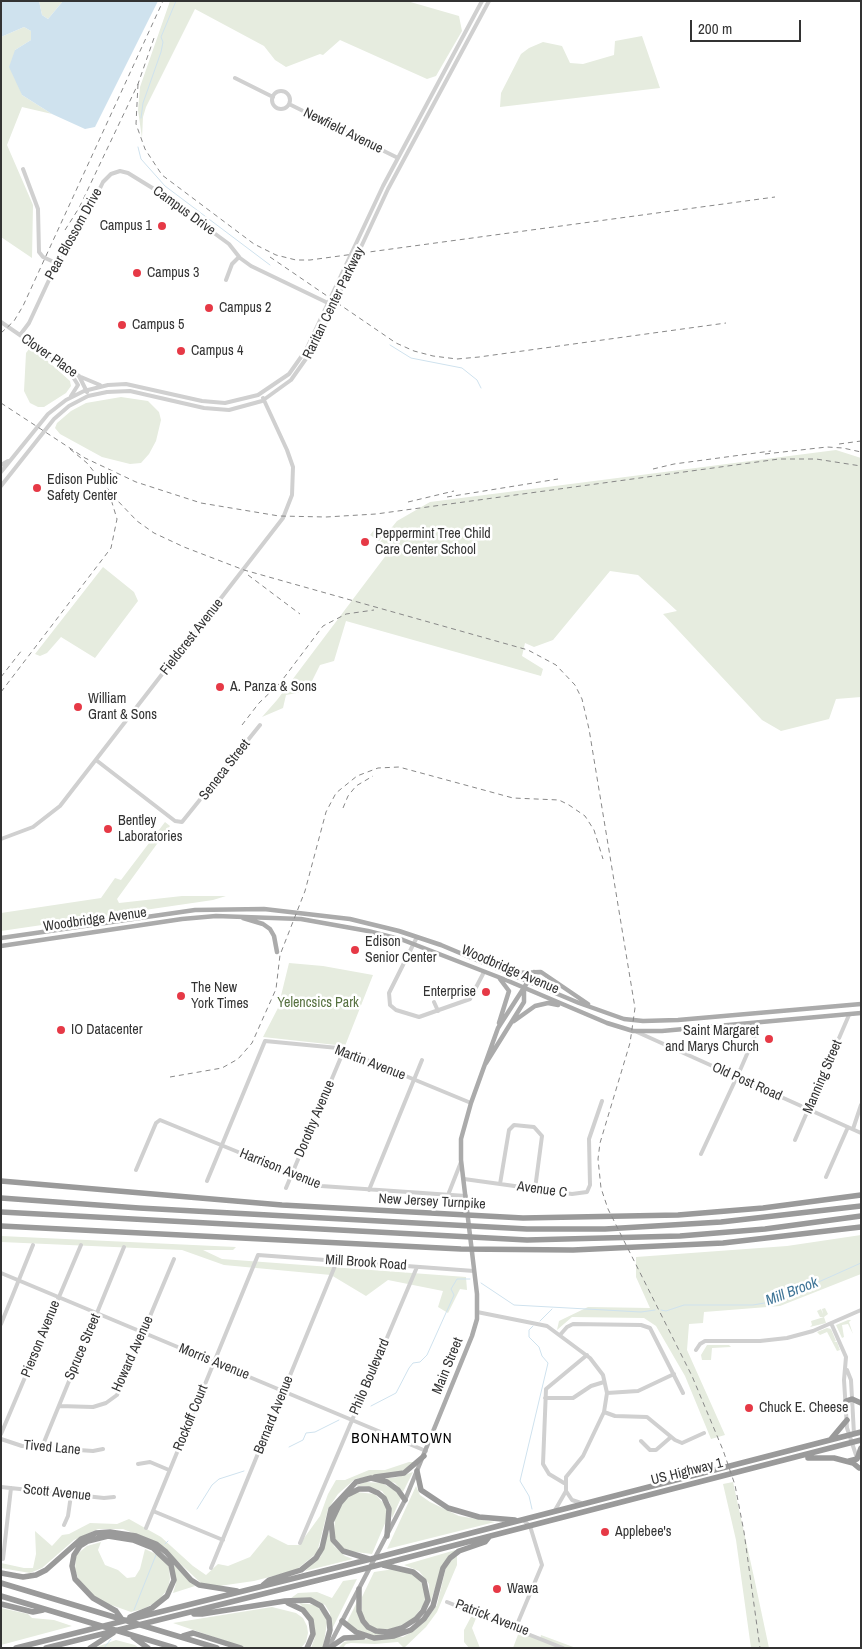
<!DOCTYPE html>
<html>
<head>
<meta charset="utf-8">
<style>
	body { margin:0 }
	#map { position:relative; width:862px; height:1649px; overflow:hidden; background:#fff; font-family:"Archivo Narrow",sans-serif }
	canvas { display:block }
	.frame { position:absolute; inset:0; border:2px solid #333; pointer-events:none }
	.scale { position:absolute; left:690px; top:20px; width:111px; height:22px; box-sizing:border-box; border:2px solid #333; border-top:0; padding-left:6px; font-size:15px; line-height:18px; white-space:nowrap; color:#333; -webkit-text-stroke:4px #fff; paint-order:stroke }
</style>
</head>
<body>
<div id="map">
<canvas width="862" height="1649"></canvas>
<div class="frame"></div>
<div class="scale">200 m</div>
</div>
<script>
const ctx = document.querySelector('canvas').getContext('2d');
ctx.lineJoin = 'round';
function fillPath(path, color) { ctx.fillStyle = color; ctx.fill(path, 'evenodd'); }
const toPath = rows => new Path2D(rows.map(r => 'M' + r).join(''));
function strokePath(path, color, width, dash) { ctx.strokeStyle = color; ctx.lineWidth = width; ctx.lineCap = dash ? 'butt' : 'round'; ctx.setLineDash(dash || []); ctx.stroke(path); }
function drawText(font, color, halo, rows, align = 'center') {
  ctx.font = font + ' "Archivo Narrow",sans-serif'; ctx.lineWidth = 5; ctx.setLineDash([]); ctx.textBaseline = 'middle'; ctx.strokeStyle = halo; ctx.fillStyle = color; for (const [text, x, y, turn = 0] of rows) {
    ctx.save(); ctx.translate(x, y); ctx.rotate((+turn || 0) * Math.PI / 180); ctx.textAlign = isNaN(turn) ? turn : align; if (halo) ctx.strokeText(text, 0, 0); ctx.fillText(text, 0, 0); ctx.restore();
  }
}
const green = toPath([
	[39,1,63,1,48,19,42,15],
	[170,1,407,1,459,16,462,31,436,76,427,79,340,40,323,55,320,54,286,67,275,60,264,46,195,9,146,107,143,117,142,138,138,110,140,87],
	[24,27,31,31,31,40,15,50,22,95,52,114,22,107,7,145,33,205,32,258,1,237,1,37],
	[642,36,660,88,500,107,501,93,521,54,529,48,543,42,562,46,570,63,583,64,614,55,615,41],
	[29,349,41,355,70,381,71,386,66,393,44,407,38,407,30,403,24,391,26,353],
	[121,397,148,401,159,412,161,420,156,441,149,454,141,463,130,464,102,457,60,434,55,428,57,423,71,411,86,403],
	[836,450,861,458,861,697,836,699,829,719,781,731,762,720,663,614,677,611,638,575,610,571,553,640,534,647,525,643,522,656,543,669,541,676,346,621,334,661,320,665,307,691,286,695,283,708,262,717,277,700,390,550,380,542,397,521,430,502],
	[385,528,387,531,379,541,370,535,374,530],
	[103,567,134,592,138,601,95,658,61,637,47,653,40,656,35,654],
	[165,822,170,826,117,899,119,903,182,896,226,896,213,900,1,931,1,913,101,898,115,878,121,880],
	[289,963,323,966,373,975,345,1046,263,1037,278,1008],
	[861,1235,861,1274,780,1306,704,1312,703,1323,689,1324,687,1350,725,1435,711,1439,685,1376,656,1326,644,1318,572,1317,557,1330,559,1321,588,1307,650,1308,636,1277,636,1257,787,1246],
	[1,1236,236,1247,233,1250,203,1250,222,1259,466,1277,467,1290,460,1289,448,1313,438,1307,443,1291,388,1280,366,1296,331,1275,224,1265,182,1250,1,1242],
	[825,1308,828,1314,824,1317,826,1323,810,1327,812,1325,811,1321,824,1317,820,1317,817,1311,821,1309,823,1314,822,1309],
	[848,1320,851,1320,849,1322,853,1334,848,1324,842,1325,844,1337,842,1338,836,1325],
	[827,1328,831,1329,836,1341,834,1342,837,1342,840,1350,837,1351,826,1330,827,1332,820,1335,817,1332],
	[707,1345,729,1345,731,1347,712,1348,711,1360,702,1360,701,1355],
	[409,1462,415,1462,402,1471,355,1479,338,1494,328,1509,317,1553,296,1570,254,1581,219,1586,202,1584,158,1543,123,1529,98,1529,74,1540,42,1568,30,1573,1,1568,1,1563,24,1568,33,1568,36,1554,35,1531,52,1546,62,1535,69,1534,90,1523,117,1524,129,1519,161,1537,193,1566,206,1575,218,1564,228,1566,250,1557,268,1535,288,1545,299,1545,320,1516,328,1494,336,1480,345,1480,369,1470,385,1470],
	[413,1472,403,1492,395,1483,381,1479,398,1477],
	[366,1482,382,1483,396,1491,401,1498,392,1518,390,1503,382,1491,365,1486,355,1486],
	[733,1482,755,1582,769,1648,751,1648,736,1540,723,1484],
	[416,1486,420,1495,430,1502,459,1516,495,1522,387,1549],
	[356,1492,375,1494,387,1507,386,1521,372,1554,347,1551,336,1541,334,1534,335,1518,343,1502],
	[327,1528,334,1546,345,1556,353,1559,305,1571,321,1556],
	[101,1542,98,1550,105,1565,118,1570,127,1578,135,1577,140,1569,145,1549,160,1556,169,1567,170,1579,168,1589,157,1602,143,1609,131,1612,100,1601,81,1585,75,1570,76,1555,87,1546],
	[459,1549,443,1565,430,1603,429,1584,419,1571,404,1565],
	[457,1554,457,1565,437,1612,426,1627,404,1648,398,1642,375,1644,351,1643,346,1644,343,1648,338,1648,344,1642,351,1640,403,1637,415,1630,428,1618,437,1605,446,1567],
	[172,1563,187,1579,195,1586,173,1593,176,1583],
	[394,1569,410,1573,420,1580,426,1594,425,1603,413,1619,403,1625,386,1630,376,1629,368,1624,362,1615,362,1597,374,1572],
	[357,1579,331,1631,330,1613,325,1605,311,1598,291,1598,298,1593,317,1592,332,1598,343,1581],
	[357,1602,357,1613,363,1625,371,1632,384,1635,375,1636,357,1630,347,1622],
	[299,1603,316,1605,326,1617,327,1623,323,1648,311,1648,315,1637,315,1629,311,1615],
	[272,1607,296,1613,303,1618,307,1626,308,1633,306,1642,301,1648,246,1648,173,1623],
	[1,1608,28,1614,32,1618,54,1620,72,1626,1,1645],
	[472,1615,477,1616,472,1628,480,1648,469,1648,464,1642,464,1630],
	[519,1632,540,1639,541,1635,576,1648,513,1648],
	[116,1640,135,1645,139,1648,94,1648]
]);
const water = toPath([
	[1,1,39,1,42,15,48,19,63,1,158,1,95,127,85,129,52,114,22,95,9,67,15,50,31,40,31,31,24,27,1,37]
]);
const stream = toPath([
	[141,118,143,103,161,52,163,42,161,37,176,1],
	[138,147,141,159,165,186,270,265],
	[390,345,411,358,462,368,477,380,481,388],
	[481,1283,514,1305,641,1312,655,1310],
	[661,1310,666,1311,684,1305,753,1305,776,1301,861,1263],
	[540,1321,552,1309],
	[371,1406,396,1393,409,1368,413,1363,420,1362,427,1355,454,1295,451,1289,457,1279,470,1279],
	[289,1447,303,1440,306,1433,315,1432,339,1420],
	[197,1509,212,1485,219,1479,244,1471],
	[532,1509,529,1496,520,1481,548,1363,542,1356,539,1347,529,1337,529,1330,533,1326],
	[165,1544,168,1541],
	[134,1610,156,1555],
	[104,1648,111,1639]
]);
const minor = toPath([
	[235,78,273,97],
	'272 100a9 9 0 1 1 18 0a9 9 0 1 1-18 0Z',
	[289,104,398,158],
	[23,169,38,209,39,252,43,257,56,263],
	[226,280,232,264,239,257],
	[1,322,79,376,87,392],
	[20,335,29,323,62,252,84,222,103,182,111,174,120,171,128,173,154,189,229,244,240,258,251,266,330,304],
	[70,372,78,385,71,396],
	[81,377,100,385],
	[1,465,8,461],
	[1,472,48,414,66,400,84,391,108,385,126,384,202,401,225,403,258,395,289,374,306,350,383,186,482,1],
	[1,486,54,419,69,406,88,396,107,392,130,391,204,408,229,410,262,401,291,380,315,346,388,189,489,1],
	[96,760,175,821,182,822,260,725],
	[1,839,33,827,60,806,283,518,292,495,293,467,287,450,263,398],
	[417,937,389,993,390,1005,396,1010,419,1017,470,999,484,972],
	[434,1002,438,1011],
	[637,1032,861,1133],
	[853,1129,861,1105],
	[795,1140,849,1015],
	[701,1154,741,1068,757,1031,758,1022],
	[136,1170,156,1123,160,1120,321,1186,466,1196],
	[826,1177,848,1127],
	[464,1179,572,1194,587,1192,590,1185,589,1139,602,1101],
	[207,1181,265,1041,338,1048,471,1103],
	[500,1184,509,1130,514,1125,534,1127,542,1136,535,1189],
	[286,1188,344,1050],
	[369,1190,422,1060],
	[448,1195,461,1162],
	[1,1273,426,1451],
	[477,1312,547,1326,590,1358,603,1375,607,1393,604,1412,583,1456,566,1477,566,1491],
	[831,1323,846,1357,844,1380,847,1428,857,1458],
	[1,1324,33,1245],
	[560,1335,567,1327,573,1324,641,1325,650,1328,683,1393],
	[696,1350,700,1344,705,1341,760,1341,787,1338,813,1331,861,1310],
	[847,1370,851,1380,854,1434],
	[607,1393,638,1391,674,1374],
	[545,1398,573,1398,591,1386,604,1382],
	[59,1406,93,1407,106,1403,117,1395,174,1259],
	[604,1412,615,1416,647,1417,675,1440,682,1443,704,1433],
	[1,1434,81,1245],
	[1,1439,22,1446,93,1451,103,1449],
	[641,1441,650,1450,656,1450,671,1437],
	[42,1447,124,1247],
	[138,1464,150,1462,169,1470],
	[564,1483,549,1474,543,1464,546,1389,587,1355],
	[1,1487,104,1498,114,1497],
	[153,1511,223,1540],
	[554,1512,566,1491,572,1500,581,1503],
	[64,1525,68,1516,71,1495],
	[146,1528,258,1255,474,1271],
	[300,1543,417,1267],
	[3,1559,11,1488],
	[211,1568,337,1261],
	[447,1602,563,1648],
	[516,1627,542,1565,530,1526,523,1520]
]);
const major = toPath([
	[243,918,263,924,270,929,274,936,277,952],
	[1,938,195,910,264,909,350,919,399,931,441,945,579,1003,624,1019,643,1021,678,1020,861,1004],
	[1,946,182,919,216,916,301,919,368,931,403,940,506,980,607,1023,633,1031,662,1031,861,1013],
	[513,973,541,972,588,1004],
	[514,1021,535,1006,548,1003,558,1005],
	[499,1023,509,991,500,979],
	[486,1063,524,1002,524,988],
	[328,1648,405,1500,472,1336,477,1319,477,1294,461,1160,461,1139,471,1103,498,1028,534,972]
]);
const highway = toPath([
	[1,1181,282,1205,523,1218,678,1215,763,1208,861,1195],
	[1,1198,139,1208,527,1229,605,1229,721,1222,861,1206],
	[1,1212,527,1240,680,1236,765,1229,861,1216],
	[1,1226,461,1249,573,1250,723,1243,861,1227],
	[846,1401,852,1399,861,1403],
	[831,1439,847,1420],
	[808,1458,834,1458,853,1463,859,1468],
	[849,1461,857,1459,861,1448],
	[417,1471,421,1490,448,1508,479,1517,515,1520],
	[375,1477,404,1473,424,1456],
	[369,1559,343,1551,333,1540,331,1522,340,1503,347,1495,359,1489,369,1489,378,1493,384,1498,389,1509,387,1536],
	[1,1573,23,1577,36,1575,46,1570,81,1539,96,1533,110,1532,136,1536,156,1544,166,1552,191,1580,199,1585,237,1591],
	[1,1583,217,1648],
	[263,1585,269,1580,301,1570,316,1558,322,1548,331,1509,356,1482,371,1478,387,1482,398,1490,405,1500],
	[359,1589,359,1611,363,1621,368,1627,376,1631,388,1632,402,1628,416,1619,423,1611,428,1600,424,1581,413,1572,383,1565],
	[1,1596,175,1648],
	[288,1603,303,1610,311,1620,313,1634,307,1648],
	[1,1604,33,1612,43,1610],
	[194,1614,202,1614,285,1601,310,1600,321,1606,329,1619,330,1630,325,1648],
	[121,1618,116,1611,93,1598,75,1579,72,1566,74,1555,80,1546,88,1541,108,1536,133,1540,153,1548,171,1565,174,1580,167,1596,152,1608,130,1617],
	[342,1621,356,1632,374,1638,394,1636,411,1630,424,1619,433,1606,443,1568,450,1558,459,1551,485,1542,489,1537],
	[183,1636,193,1633,241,1648],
	[133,1637,148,1648],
	[16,1648,371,1559,861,1432],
	[46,1648,363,1569,861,1440],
	[90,1648,113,1633],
	[329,1648,344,1638,363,1637]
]);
const rail = toPath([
	[138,84,136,124,145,149,162,175,254,244,276,255,296,260,310,260,775,197],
	[65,230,79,208,138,84,154,38],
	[270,257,396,343,414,351,433,356,457,359,479,357,726,323],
	[1,333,14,321,23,306,163,1],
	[1,403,85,458,136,482,201,503,279,516,326,517,376,514,779,459,816,459,861,466],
	[839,444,861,441],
	[70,449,87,463,116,499,137,521,154,533,184,547,244,570,528,650,556,665,575,685,582,699,589,729,635,1008,630,1043,600,1143,598,1159,601,1188,608,1209,692,1376,723,1450,735,1485,744,1532,760,1648],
	[765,454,827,447,843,448,861,452],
	[653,469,674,464,771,451],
	[447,497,558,479],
	[408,502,454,491],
	[248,575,300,614],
	[1,677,22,650],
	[1,692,111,548,117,519,110,496],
	[242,725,259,703,280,683,323,626,346,614,374,610],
	[343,808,348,796,356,786,373,776],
	[170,1077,222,1068,238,1059,252,1043,276,989,280,955,305,891,326,812,336,793,357,776,378,768,399,767,513,798,559,800,569,805,585,816,594,830,603,859]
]);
const markers = [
	[162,226,5,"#e63946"],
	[137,273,5,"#e63946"],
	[209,308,5,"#e63946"],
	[122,325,5,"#e63946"],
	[181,351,5,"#e63946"],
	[37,488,5,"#e63946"],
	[365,542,5,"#e63946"],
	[220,687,5,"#e63946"],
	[78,707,5,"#e63946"],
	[108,829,5,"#e63946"],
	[355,950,5,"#e63946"],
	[486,992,5,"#e63946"],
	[181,996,5,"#e63946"],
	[61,1030,5,"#e63946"],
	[769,1039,5,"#e63946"],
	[749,1408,5,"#e63946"],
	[605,1532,5,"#e63946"],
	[497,1589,5,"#e63946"]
];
const streetNames = [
	["Newfield Avenue",343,131,26],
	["Campus Drive",184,211,36],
	["Pear Blossom Drive",74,234,-61],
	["Raritan Center Parkway",334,303,-64],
	["Clover Place",49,356,35],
	["Fieldcrest Avenue",192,637,-52],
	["Seneca Street",225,770,-52],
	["Woodbridge Avenue",95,920,-8],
	["Woodbridge Avenue",510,970,23],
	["Martin Avenue",370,1063,21],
	["Manning Street",823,1077,-67],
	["Old Post Road",747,1082,24],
	["Dorothy Avenue",315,1119,-67],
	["Harrison Avenue",280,1169,22],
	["Avenue C",542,1190,8],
	["New Jersey Turnpike",432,1202,3],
	["Mill Brook Road",366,1263,4],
	["Pierson Avenue",41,1339,-68],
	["Spruce Street",83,1347,-67],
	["Howard Avenue",133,1354,-66],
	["Morris Avenue",214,1362,22],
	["Main Street",448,1366,-68],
	["Philo Boulevard",370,1377,-67],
	["Bernard Avenue",274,1415,-68],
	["Rockoff Court",191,1418,-68],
	["Tived Lane",52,1448,5],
	["US Highway 1",687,1472,-14],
	["Scott Avenue",57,1493,6],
	["Patrick Avenue",492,1618,21]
];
const poiNames = [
	["Campus 1",152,226,"right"],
	["Campus 3",147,273],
	["Campus 2",219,308],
	["Campus 5",132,325],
	["Campus 4",191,351],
	["Edison Public",47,480],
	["Safety Center",47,496],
	["Peppermint Tree Child",375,534],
	["Care Center School",375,550],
	["A. Panza & Sons",230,687],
	["William",88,699],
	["Grant & Sons",88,715],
	["Bentley",118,821],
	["Laboratories",118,837],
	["Edison",365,942],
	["Senior Center",365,958],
	["The New",191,988],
	["York Times",191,1004],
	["Enterprise",476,992,"right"],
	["IO Datacenter",71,1030],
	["Saint Margaret",759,1031,"right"],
	["and Marys Church",759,1047,"right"],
	["Chuck E. Cheese",759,1408],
	["Applebee's",615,1532],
	["Wawa",507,1589]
];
const parkNames = [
	["Yelencsics Park",318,1003]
];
const waterNames = [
	["Mill Brook",792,1292,-21]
];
const neighbourhoodNames = [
	["BONHAMTOWN",402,1439]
];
fillPath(green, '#e6ecdf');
fillPath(water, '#cfe2ee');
strokePath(stream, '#cfe2ee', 1);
strokePath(minor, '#d0d0d0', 4);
strokePath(major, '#ababab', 4.5);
strokePath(highway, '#9a9a9a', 5.5);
strokePath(rail, '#888', 1, [5, 4]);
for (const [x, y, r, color] of markers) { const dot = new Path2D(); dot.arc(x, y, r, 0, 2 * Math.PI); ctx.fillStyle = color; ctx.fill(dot); strokePath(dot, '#fff', 2); }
drawText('14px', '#333', '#fff', streetNames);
drawText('14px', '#333', '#fff', poiNames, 'left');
drawText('14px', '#56703f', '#fff', parkNames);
drawText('italic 15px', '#3f7597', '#fff', waterNames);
ctx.letterSpacing = '1px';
drawText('15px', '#000', '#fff', neighbourhoodNames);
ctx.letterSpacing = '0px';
</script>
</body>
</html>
